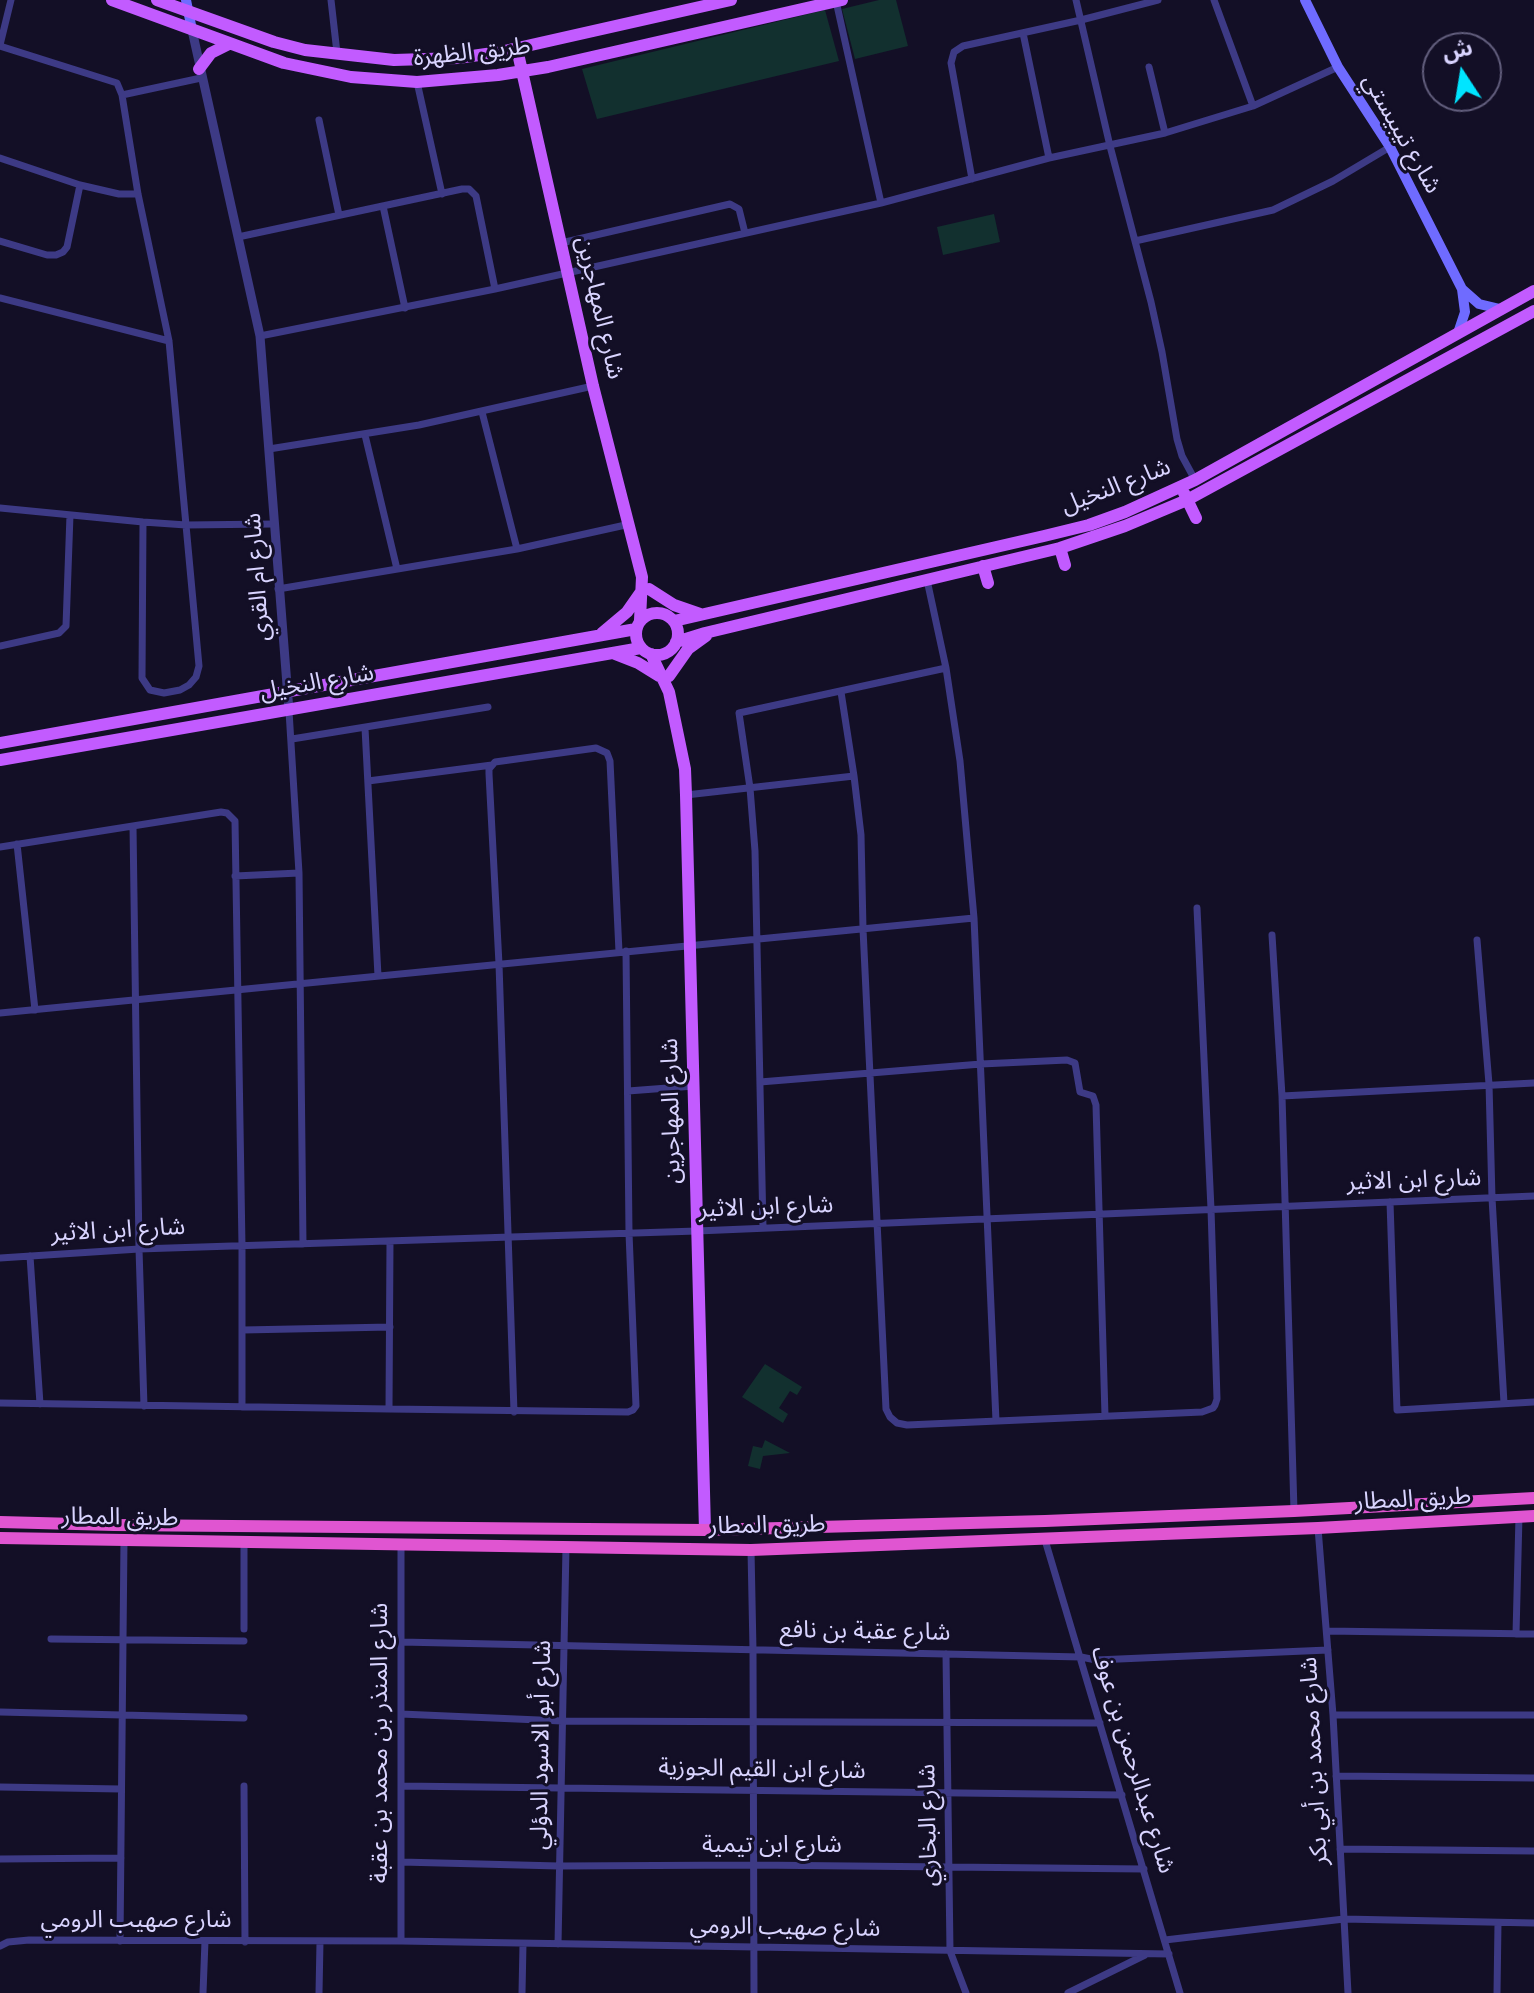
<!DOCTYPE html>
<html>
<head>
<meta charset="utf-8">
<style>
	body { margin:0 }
	#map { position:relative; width:1534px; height:1993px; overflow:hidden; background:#130f26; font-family:"DM Sans","Noto Sans Arabic",sans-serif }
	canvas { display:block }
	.north { position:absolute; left:1422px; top:32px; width:80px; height:80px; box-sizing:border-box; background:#130f26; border:2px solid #625e7d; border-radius:50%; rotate:348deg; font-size:22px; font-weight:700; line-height:32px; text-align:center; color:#d9d4ff }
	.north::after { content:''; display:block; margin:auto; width:28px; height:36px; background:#00e5ff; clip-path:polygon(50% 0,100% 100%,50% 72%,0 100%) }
</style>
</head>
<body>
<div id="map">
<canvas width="1534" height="1993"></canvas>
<div class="north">ش</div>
</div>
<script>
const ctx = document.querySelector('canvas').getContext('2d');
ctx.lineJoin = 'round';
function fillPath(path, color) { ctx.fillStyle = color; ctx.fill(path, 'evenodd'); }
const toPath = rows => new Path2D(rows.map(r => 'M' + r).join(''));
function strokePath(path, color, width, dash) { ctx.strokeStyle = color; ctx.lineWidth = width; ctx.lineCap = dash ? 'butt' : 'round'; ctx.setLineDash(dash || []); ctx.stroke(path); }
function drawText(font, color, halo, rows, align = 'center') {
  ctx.font = font + ' "DM Sans","Noto Sans Arabic",sans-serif'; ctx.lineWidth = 6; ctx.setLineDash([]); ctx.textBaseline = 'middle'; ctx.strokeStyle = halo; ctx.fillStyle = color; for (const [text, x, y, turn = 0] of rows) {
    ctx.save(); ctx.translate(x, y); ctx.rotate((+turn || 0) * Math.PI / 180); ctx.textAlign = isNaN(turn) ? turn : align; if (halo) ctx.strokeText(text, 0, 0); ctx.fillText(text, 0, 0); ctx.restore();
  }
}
const green = toPath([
	[879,0,896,0,908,46,855,59,842,9],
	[825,10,839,61,597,119,582,69],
	[994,214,1000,242,943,255,937,227],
	[765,1364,802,1387,797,1395,790,1391,779,1408,788,1414,783,1423,742,1397],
	[765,1440,790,1453,763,1456,760,1469,748,1466,753,1446,762,1448]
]);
const minor = toPath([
	[331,0,337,53],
	[1076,0,1110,146,1151,302,1162,352,1177,439,1182,456,1195,480],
	[1214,0,1253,106],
	[836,1,881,203],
	[1023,33,1049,158],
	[0,45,11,0],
	[0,46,117,83,122,95,138,194,169,341,199,666,196,677,189,685,180,690,164,693,150,690,142,678,143,522],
	[1149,67,1165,133],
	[417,82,442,194],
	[122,95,201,78],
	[319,120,339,215],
	[0,158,80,185,119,194,138,194],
	[972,179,951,63,954,52,963,46,1081,20,1158,0],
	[383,206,405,308],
	[238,237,462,189,469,189,476,196,495,289],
	[0,241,47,255,56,255,63,252,67,247,80,185],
	[1135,241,1273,210,1333,181,1390,147],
	[561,243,730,204,739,209,745,233],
	[0,298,169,341],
	[260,336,495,289,881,203,1049,158,1165,133,1253,106,1338,67],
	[482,412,517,549],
	[365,435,397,569],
	[269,449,419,425,593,386],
	[0,508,143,522,186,525,273,524],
	[927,580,946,668,960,761,974,918,996,1421],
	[278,589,517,549,630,524],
	[0,646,59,633,66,626,70,515],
	[289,711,299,873,303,1244],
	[365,728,378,976],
	[292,739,488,707],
	[854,776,861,835,863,929,886,1409,890,1417,897,1423,907,1425,1202,1412,1213,1408,1215,1405,1217,1399,1211,1209,1197,908],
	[368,781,492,765],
	[686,795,854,776,841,692],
	[133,826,139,1249,144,1406],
	[17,844,35,1010],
	[0,847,221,812,227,813,235,821,242,1246,242,1407],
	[235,876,299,873],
	[1272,935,1282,1096,1294,1511],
	[1477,940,1489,1084,1492,1198,1504,1403],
	[0,1013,974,918],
	[760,1082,981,1064,1067,1060,1075,1063,1080,1092,1093,1096,1096,1105,1105,1416],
	[628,1091,694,1086],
	[1282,1096,1534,1083],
	[1390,1202,1397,1410,1534,1402],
	[763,1228,755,851,750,788,739,713,946,668],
	[30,1256,40,1404],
	[0,1258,139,1249,697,1231,1534,1196],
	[243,1330,390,1327],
	[0,1403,389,1409,390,1241],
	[389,1409,628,1412,633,1410,636,1406,629,1233,626,951],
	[514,1412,499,964,489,774,489,769,495,762,596,748,607,753,610,761,619,952],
	[1318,1528,1333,1715,1348,1993],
	[1045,1540,1180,1993],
	[244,1542,244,1629],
	[751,1550,753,1650,754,1993],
	[1327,1631,1534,1634],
	[1516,1634,1519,1516],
	[51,1639,244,1641],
	[401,1642,1081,1657,1096,1660,1328,1650],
	[946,1654,950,1951,966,1993],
	[0,1712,244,1718],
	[401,1714,562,1721,1100,1723],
	[1333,1715,1534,1715],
	[1336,1776,1534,1778],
	[244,1786,245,1942],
	[401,1786,1122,1795],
	[0,1787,121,1789],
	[1340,1849,1534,1851],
	[0,1859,121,1858],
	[401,1862,559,1866,753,1865,1144,1869],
	[1165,1940,1344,1919,1534,1923],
	[120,1941,124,1540],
	[401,1941,401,1544],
	[558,1944,566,1547],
	[0,1946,8,1942,29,1940,401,1941,1169,1954],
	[203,1993,205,1941],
	[319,1993,320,1942],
	[522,1993,523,1944],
	[1068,1993,1145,1955],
	[1497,1993,1498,1923]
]);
const tertiary = toPath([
	[192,30,260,336,289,711]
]);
const secondary = toPath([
	[186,0,192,30],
	[1305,0,1338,67,1390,147,1462,289,1465,312,1458,333],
	[1462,289,1479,304,1500,309]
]);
const primary = toPath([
	[112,0,284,63,351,77,417,82,498,75,548,67,842,0],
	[157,0,274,42,305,50,394,60,458,58,500,52,731,0],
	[517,49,593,386,642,577,640,620],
	[199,69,211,53,229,44],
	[1184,493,1196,518],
	[1060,548,1065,565],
	[983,566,988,583],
	[649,589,674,605,700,614],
	'636 634a21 21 0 1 1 42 0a21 21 0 1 1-42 0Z',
	[674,621,1044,536,1089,525,1125,512,1195,480,1534,291],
	[602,633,627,612,641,592],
	[676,642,705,633,1060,548,1125,526,1187,500,1534,311],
	[615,654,638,663,659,676],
	[651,654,669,692,685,769,686,795,705,1530],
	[669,676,688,649,706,636],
	[0,743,636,629],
	[0,760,641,648]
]);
const trunk = toPath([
	[0,1522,114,1525,705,1530,1045,1521,1294,1511,1534,1498],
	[0,1538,751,1550,1318,1528,1534,1516]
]);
const streetNames = [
	["طريق الظهرة",472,53,-6],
	["شارع تيبيستي",1401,134,60],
	["شارع المهاجرين",599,308,77],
	["شارع النخيل",1116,487,-21],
	["شارع ام القري",258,577,-94],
	["شارع النخيل",317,683,-10],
	["شارع المهاجرين",672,1111,-91],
	["شارع ابن الاثير",1414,1181,-2],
	["شارع ابن الاثير",766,1208,-2],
	["شارع ابن الاثير",118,1231,-3],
	["طريق المطار",1413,1500,-3],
	["طريق المطار",120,1518,1],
	["طريق المطار",767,1526,-1],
	["شارع عقبة بن نافع",865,1632,1],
	["شارع المنذر بن محمد بن عقبة",381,1743,-90],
	["شارع أبو الاسود الدؤلي",542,1745,-89],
	["شارع عبدالرحمن بن عوف",1132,1760,73],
	["شارع محمد بن أبي بكر",1315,1761,-93],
	["شارع ابن القيم الجوزية",762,1770,1],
	["شارع البخاري",929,1825,-91],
	["شارع ابن تيمية",772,1846],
	["شارع صهيب الرومي",136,1921],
	["شارع صهيب الرومي",785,1928,1]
];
fillPath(green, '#12302f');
strokePath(minor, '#3d3a85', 7);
strokePath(tertiary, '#3d3a85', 9);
strokePath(secondary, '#6f6bff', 10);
strokePath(primary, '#c25bff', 12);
strokePath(trunk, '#e055d1', 12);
drawText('24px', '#d9d4ff', '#130f26', streetNames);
</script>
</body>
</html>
